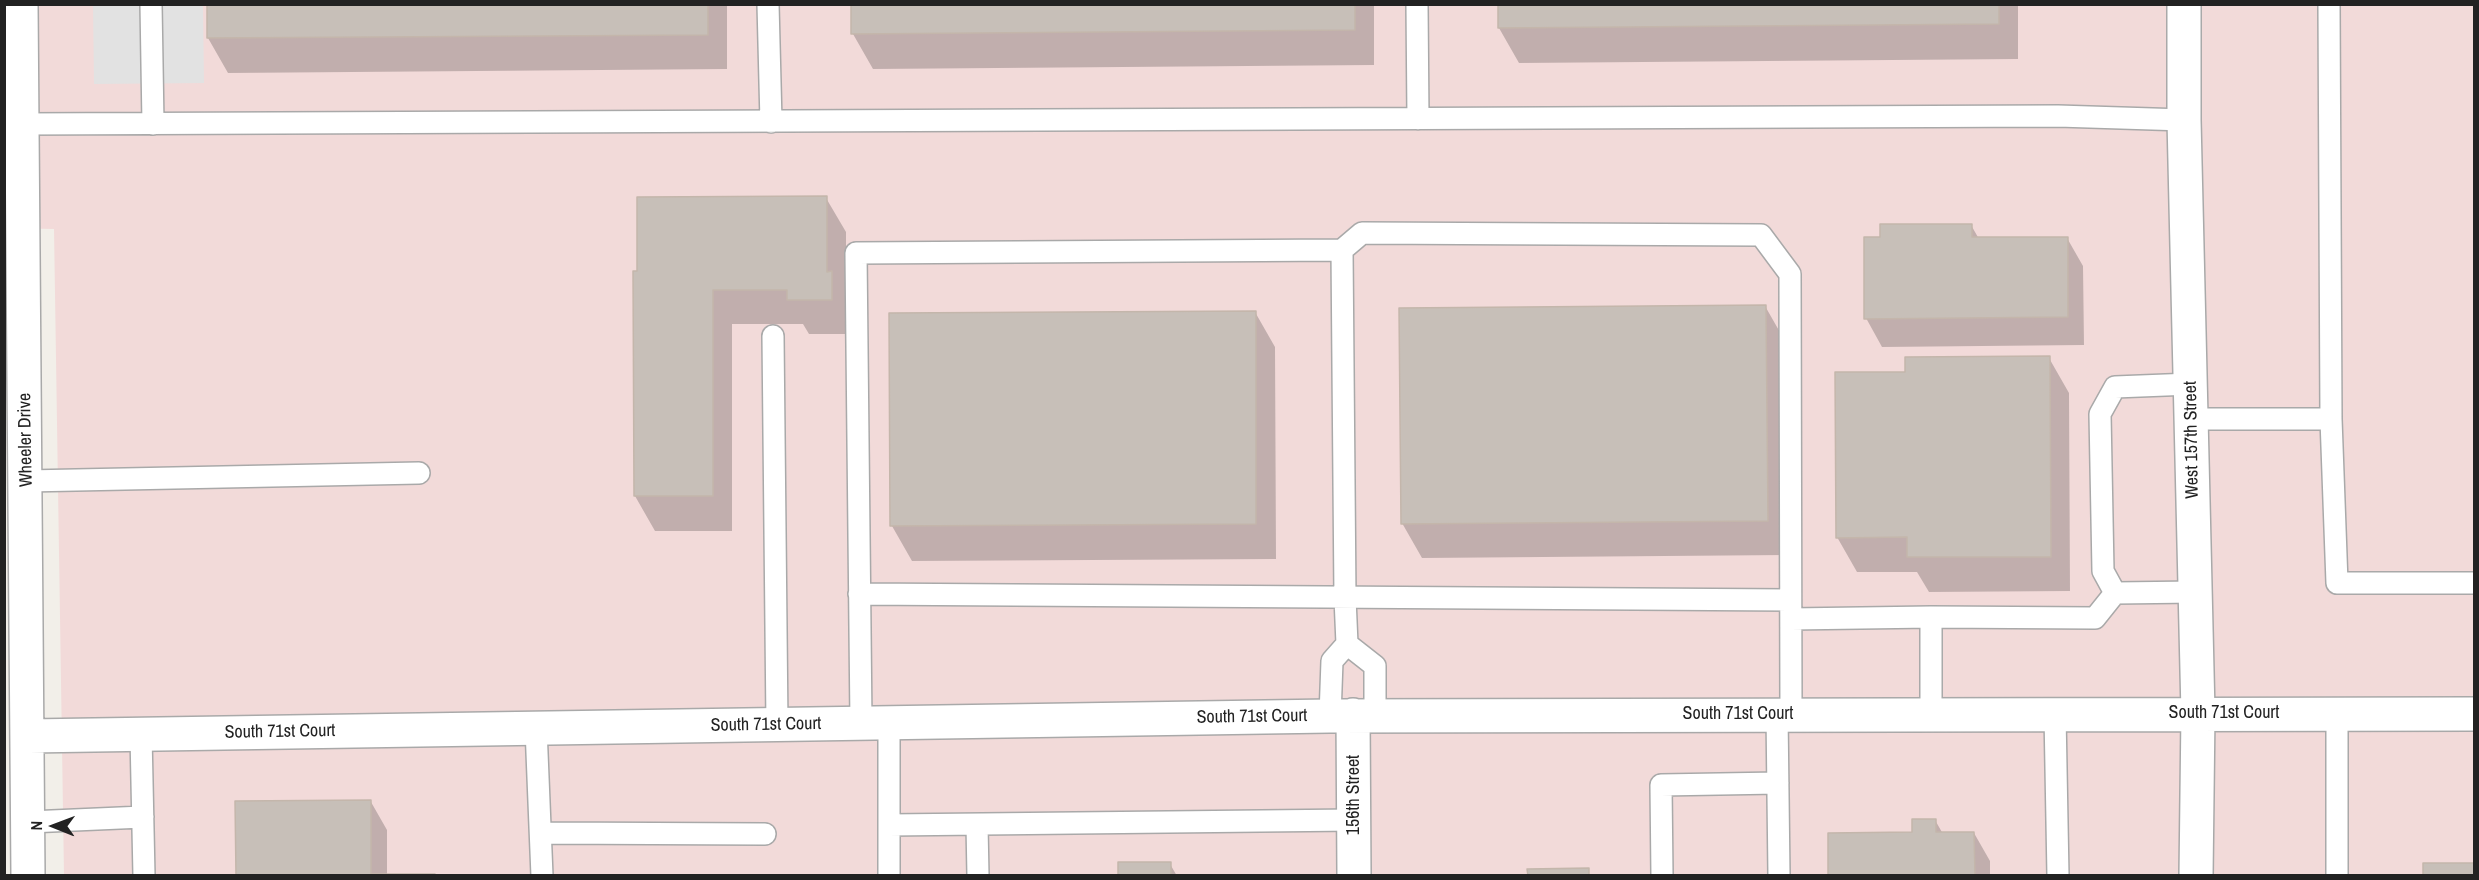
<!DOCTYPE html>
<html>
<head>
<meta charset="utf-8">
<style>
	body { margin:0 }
	#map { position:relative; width:2479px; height:880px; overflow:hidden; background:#f2efe9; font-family:"Archivo Narrow",sans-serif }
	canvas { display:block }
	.frame { position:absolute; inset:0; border:6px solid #222; pointer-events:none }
	.north { position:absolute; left:24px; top:796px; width:60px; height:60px; -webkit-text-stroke:4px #fff; paint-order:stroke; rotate:271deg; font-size:16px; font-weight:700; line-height:24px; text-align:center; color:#222 }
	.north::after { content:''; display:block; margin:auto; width:21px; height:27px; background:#222; clip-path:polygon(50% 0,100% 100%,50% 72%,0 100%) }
</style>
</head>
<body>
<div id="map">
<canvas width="2479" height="880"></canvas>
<div class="frame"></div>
<div class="north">N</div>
</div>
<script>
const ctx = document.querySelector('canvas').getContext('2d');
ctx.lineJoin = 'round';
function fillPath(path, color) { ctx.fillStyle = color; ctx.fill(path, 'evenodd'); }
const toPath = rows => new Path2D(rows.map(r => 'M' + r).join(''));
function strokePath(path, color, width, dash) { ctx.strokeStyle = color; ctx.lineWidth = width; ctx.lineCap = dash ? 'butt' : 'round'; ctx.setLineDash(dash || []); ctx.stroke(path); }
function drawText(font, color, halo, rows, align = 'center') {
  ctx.font = font + ' "Archivo Narrow",sans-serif'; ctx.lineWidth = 5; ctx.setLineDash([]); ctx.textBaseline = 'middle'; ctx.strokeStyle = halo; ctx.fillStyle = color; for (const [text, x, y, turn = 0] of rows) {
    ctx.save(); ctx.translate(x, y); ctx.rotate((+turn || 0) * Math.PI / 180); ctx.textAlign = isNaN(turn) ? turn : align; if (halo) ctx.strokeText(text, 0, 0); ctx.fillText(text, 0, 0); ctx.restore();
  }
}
const commercial = toPath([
	[5,5,2474,5,2474,875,64,875,54,229,5,228]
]);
const parking = toPath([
	[93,5,203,5,204,83,94,84]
]);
const shadow = toPath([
	[208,4,727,4,727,69,228,73,208,38],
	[853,4,1374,4,1374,65,873,69,853,34],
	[1499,4,2018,4,2018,59,1519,63,1499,28],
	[826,198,846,232,846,300,851,334,809,334,803,324,732,324,732,531,655,531,635,496,634,273],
	[1971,225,1979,239,2067,238,2083,266,2084,345,1882,347,1866,318,1882,239],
	[1765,306,1785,341,1787,555,1422,558,1402,523],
	[1255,312,1275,347,1276,559,912,561,892,526,890,314],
	[2049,358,2069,393,2070,591,1929,592,1917,572,1857,572,1837,537,1907,374],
	[371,802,387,830,387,875,237,876],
	[1935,820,1943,834,1974,833,1990,861,1990,876,1830,876,1914,834],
	[1170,864,1177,876,1119,876]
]);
const building = toPath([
	[207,4,708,4,708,35,207,38,207,4],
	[851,4,1355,4,1355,30,851,34,851,4],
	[1498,4,1999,4,1999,24,1498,28,1498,4],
	[827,196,827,272,832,271,832,300,787,300,787,290,713,290,713,496,634,496,633,271,637,271,637,197,827,196],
	[1880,224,1972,224,1972,237,2068,237,2068,317,1864,319,1864,237,1880,237,1880,224],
	[1766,305,1768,521,1401,524,1399,308,1766,305],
	[1256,311,1256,524,890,526,889,313,1256,311],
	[2050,356,2051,557,1907,557,1907,537,1836,538,1835,372,1905,372,1905,357,2050,356],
	[371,800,371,874,435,874,435,876,236,876,235,801,371,800],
	[1912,819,1936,819,1936,832,1974,832,1975,876,1828,876,1828,833,1912,832,1912,819],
	[1118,862,1171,862,1171,876,1118,876,1118,862],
	[2423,863,2474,863,2474,876,2423,876,2423,863],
	[1589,868,1589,876,1528,876,1527,869,1589,868]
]);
const service = toPath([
	[151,4,153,124],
	[768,4,771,122],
	[1417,4,1418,119],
	[2329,4,2331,419],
	[22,124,2058,116,2184,120],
	[1342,250,1362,233,1761,235,1790,274,1791,714],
	[773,336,777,725],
	[2191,384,2115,387,2100,414,2103,571,2115,593,2196,592],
	[2191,419,2331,419,2337,583,2474,583],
	[27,481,419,473],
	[859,594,1790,600],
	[1791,619,1931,617],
	[1347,644,1375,666,1375,715],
	[1777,714,1779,876],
	[1931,714,1931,617,2095,618,2115,593],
	[2055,714,2058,876],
	[2337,714,2337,876],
	[861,723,856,253,1342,250,1345,598,1347,644,1332,661,1330,716],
	[536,728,542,876],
	[141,735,144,876],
	[29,822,143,817],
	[889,825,1354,820],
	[977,825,978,876],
	[541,833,765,834],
	[889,876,889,723],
	[1662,876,1661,785,1778,783]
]);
const minor = toPath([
	[21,4,28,876],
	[2184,4,2184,120,2198,713,2196,876],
	[1353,715,1354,876],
	[29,736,1330,716,2474,714]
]);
const streetNames = [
	["Wheeler Drive",26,440,-91],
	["West 157th Street",2192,440,-91],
	["South 71st Court",2224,713],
	["South 71st Court",1738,714],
	["South 71st Court",1252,717,-1],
	["South 71st Court",766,725,-1],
	["South 71st Court",280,732,-1],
	["156th Street",1354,795,-90]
];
fillPath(commercial, '#f2dad9');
fillPath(parking, '#e2e2e2');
fillPath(shadow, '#0003');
fillPath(building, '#c7bfb8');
strokePath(building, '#c4b6ab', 1.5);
strokePath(service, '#a9a9a9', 24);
strokePath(minor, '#a9a9a9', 36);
strokePath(service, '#fff', 21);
strokePath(minor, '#fff', 33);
drawText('18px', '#222', '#fff', streetNames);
</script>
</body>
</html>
